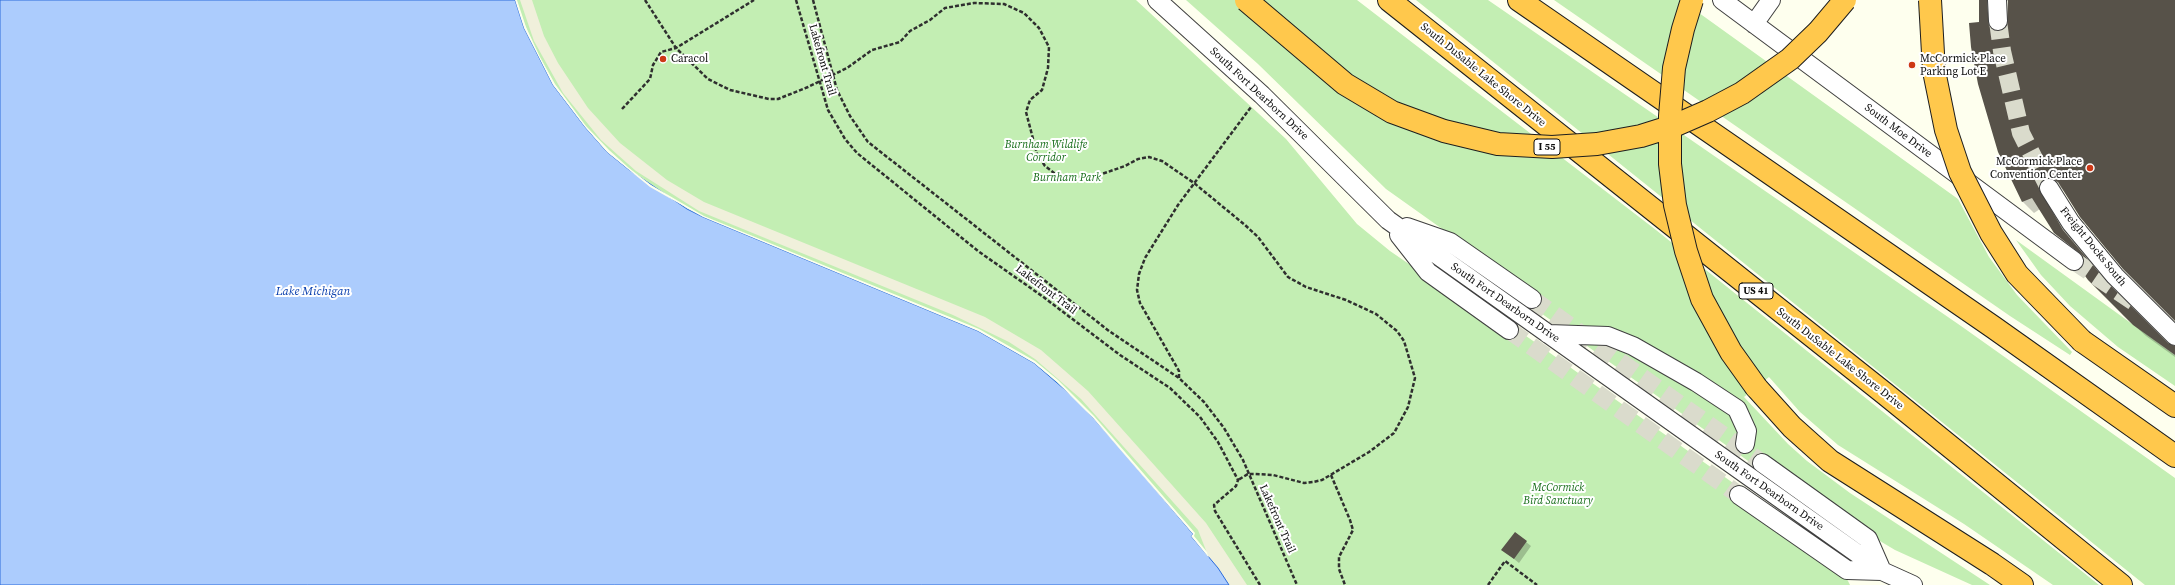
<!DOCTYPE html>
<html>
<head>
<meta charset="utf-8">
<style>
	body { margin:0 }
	canvas { display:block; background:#feffee }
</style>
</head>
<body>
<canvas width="2175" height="585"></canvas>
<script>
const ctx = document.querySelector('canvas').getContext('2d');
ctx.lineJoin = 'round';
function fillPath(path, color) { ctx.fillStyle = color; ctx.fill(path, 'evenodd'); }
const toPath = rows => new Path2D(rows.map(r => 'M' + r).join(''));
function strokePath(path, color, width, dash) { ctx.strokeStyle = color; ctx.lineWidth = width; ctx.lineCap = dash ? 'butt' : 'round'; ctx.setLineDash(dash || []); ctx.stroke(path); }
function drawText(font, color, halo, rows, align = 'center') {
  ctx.font = font + ' "Source Serif 4",serif'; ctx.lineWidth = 4; ctx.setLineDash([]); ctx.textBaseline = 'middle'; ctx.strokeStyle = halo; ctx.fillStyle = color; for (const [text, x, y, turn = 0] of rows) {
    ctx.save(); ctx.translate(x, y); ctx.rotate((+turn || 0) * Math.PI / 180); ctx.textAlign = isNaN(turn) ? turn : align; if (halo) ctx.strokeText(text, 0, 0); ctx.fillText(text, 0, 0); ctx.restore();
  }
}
const green = toPath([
	[515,0,1136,0,1286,139,1357,224,1390,251,1425,275,1512,326,1743,490,1846,577,1850,585,1229,585,1218,568,703,217,650,187,607,152,566,104,538,58],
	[1186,0,1357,0,1656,230,2099,585,2053,585,1964,524,1838,445,1800,412,1769,377,1744,397,1788,444,1807,461,1850,493,1990,585,1972,585,1895,550,1758,468,1545,316,1528,303,1535,295,1386,189,1258,64],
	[1416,0,1488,0,1961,326,2175,478,2175,585,2145,585],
	[1554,0,1681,0,1958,199,1989,257,2017,295,2072,352,2070,355,2010,316],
	[2016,240,2175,355,2175,386,2118,347,2070,306,2041,275]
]);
const plaza = toPath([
	[520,0,532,0,544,36,558,63,588,108,620,143,667,180,704,202,985,317,1041,350,1088,391,1206,523,1247,585,1229,585,1209,558,1198,530,1081,399,1035,359,1009,342,953,315,699,211,636,171,601,140,563,93,534,41]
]);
const water = toPath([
	[0,0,515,0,524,28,553,85,585,127,607,152,628,169,687,209,703,217,978,331,1034,363,1078,401,1122,450,1193,534,1191,536,1218,568,1229,585,0,585,0,0]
]);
const pier = toPath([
	[515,0,517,0,526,27,540,57,555,84,586,126,609,150,629,168,651,185,704,216,979,329,1035,361,1058,380,1094,416,1195,533,1194,536,1207,552,1209,558,1191,536,1193,534,1093,418,1057,382,1034,363,978,331,703,217,650,187,628,169,607,152,585,127,553,85,524,28]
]);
const shadow = toPath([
	[1980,0,2175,0,2175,320,2063,190,2061,188,2054,190,2051,205,2074,242,2118,296,2167,344,2175,347,2175,357,2146,336,2123,315,2083,257,2055,232,2040,209,2034,213,2023,202,1980,23],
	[2008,1,2010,21,2008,27,1999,32,1997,12,2003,2],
	[1515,533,1531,546,1519,563,1503,550]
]);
const building = toPath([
	[1979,0,1987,0,1989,26,1998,31,2004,30,2007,25,2008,0,2175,0,2175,321,2123,269,2080,217,2058,182,2048,178,2043,179,2039,188,2063,230,2108,283,2168,343,2175,346,2175,355,2133,325,2088,280,2080,269,2084,263,2083,256,2054,233,2032,198,2022,202,1998,152,1978,84,1971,47,1969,23,1979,22],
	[1515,532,1527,541,1514,559,1501,550]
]);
const minorTunnel = toPath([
	[1998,21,2002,51,2021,133,2049,188],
	[2074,261,2134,302],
	[1532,299,1762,463],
	[1509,330,1739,495]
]);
const path = toPath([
	[645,0,676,48,708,79,730,90,769,99,778,99,808,87,847,68,872,50,900,42,910,31,930,20,945,8,974,3,1004,4,1024,13,1039,28,1049,47,1048,68,1042,90,1030,100,1026,112,1037,154,1045,166,1058,176,1072,178,1096,176,1125,166,1138,159,1149,157,1162,161,1194,183,1245,225,1258,237,1288,277,1306,287,1346,300,1376,314,1397,331,1404,341,1415,378,1408,407,1394,433,1369,452,1322,480,1313,482,1304,483,1273,475,1255,474,1248,474,1238,480],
	[796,0,828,110,845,139,857,153,978,251,1042,296,1120,355,1170,388,1200,417,1218,442,1238,480,1236,486,1214,505,1215,511,1260,585],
	[813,0,837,90,850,116,868,142,1109,331,1179,378,1204,402,1224,428,1243,460,1297,585],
	[622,109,650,79,653,65,661,52,676,48,754,0],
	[1179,378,1179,371,1140,303,1137,290,1139,274,1145,258,1178,205,1251,107],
	[1331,475,1350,520,1353,530,1339,557,1339,569,1345,585],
	[1488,585,1505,561,1537,585]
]);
const minor = toPath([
	[1157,0,1262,95,1388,220,1882,571],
	[1722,0,2074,261],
	[1997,0,1998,21],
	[1754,24,1771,0],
	[2049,188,2071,223,2115,276,2175,336],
	[1407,227,1450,242,1532,299],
	[1399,235,1428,272,1509,330],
	[1548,334,1608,336,1633,346,1696,382,1737,409,1747,431,1745,444],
	[1762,463,1868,539,1882,571],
	[1739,495,1847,570,1882,571,1913,585]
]);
const highway = toPath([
	[1389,0,1884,393,2121,585],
	[1519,0,1993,327,2175,456],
	[2082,341,2175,406],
	[1756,387,1792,427,1830,461,1992,564,2022,585]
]);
const highwayBridge = toPath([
	[1246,0,1345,84,1392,112,1444,131,1498,144,1552,147,1597,144,1641,136,1676,125,1708,111,1742,93,1790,59,1818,32,1845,0],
	[1692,0,1683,29,1674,68,1670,116,1670,164,1675,205,1686,251,1702,299,1731,352,1756,387],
	[1930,0,1934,71,1946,130,1960,172,1991,233,2017,274,2082,341]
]);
const markers = [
	[663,59,4,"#cd3816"],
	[1912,65,4,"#cd3816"],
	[2090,168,4,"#cd3816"]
];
const shields = [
	[1547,147,26],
	[1756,291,34]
];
const shieldNames = [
	["I 55",1547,147],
	["US 41",1756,291]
];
const poiNames = [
	["Caracol",671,59],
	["McCormick Place",1920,59],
	["Parking Lot E",1920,72],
	["McCormick Place",2082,162,"right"],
	["Convention Center",2082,175,"right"]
];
const streetNames = [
	["Lakefront Trail",822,60,74],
	["South DuSable Lake Shore Drive",1483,75,39],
	["South Fort Dearborn Drive",1259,94,43],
	["South Moe Drive",1898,131,37],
	["Freight Docks South",2093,247,51],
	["Lakefront Trail",1046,290,37],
	["South Fort Dearborn Drive",1505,303,35],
	["South DuSable Lake Shore Drive",1840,359,38],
	["South Fort Dearborn Drive",1769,491,35],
	["Lakefront Trail",1277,519,66]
];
const parkNames = [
	["Burnham Wildlife",1046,145],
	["Corridor",1046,158],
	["Burnham Park",1067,178],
	["McCormick",1558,488],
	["Bird Sanctuary",1558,501]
];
const waterNames = [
	["Lake Michigan",313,292]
];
fillPath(green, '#c3eeb3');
fillPath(plaza, '#f0f0db');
fillPath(water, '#acccfd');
strokePath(water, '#2b6bdc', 1);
fillPath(pier, '#feffee');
fillPath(shadow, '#0003');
fillPath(building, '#575249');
strokePath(minorTunnel, '#dadbcc', 18, [18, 9]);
strokePath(minor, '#404040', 20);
strokePath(highway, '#1e1e1e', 24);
strokePath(path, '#2f2f2f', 2.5, [4, 2]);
strokePath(minor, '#fff', 18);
strokePath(highway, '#ffc84c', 22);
strokePath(highwayBridge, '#1e1e1e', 24, []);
strokePath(highwayBridge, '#ffc84c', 22);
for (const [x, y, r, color] of markers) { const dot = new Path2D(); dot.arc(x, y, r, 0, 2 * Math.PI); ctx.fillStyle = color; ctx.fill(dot); strokePath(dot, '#fff', 1.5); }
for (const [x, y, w] of shields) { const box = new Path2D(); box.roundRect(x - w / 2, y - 8, w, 16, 3); ctx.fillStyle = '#fff'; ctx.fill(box); strokePath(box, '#0d0d0d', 1); }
drawText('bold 10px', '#0d0d0d', null, shieldNames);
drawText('11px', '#0d0d0d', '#fff', poiNames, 'left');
drawText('11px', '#0d0d0d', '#fff', streetNames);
drawText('italic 11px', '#166d19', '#fff', parkNames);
drawText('italic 12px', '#093ead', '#fff', waterNames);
</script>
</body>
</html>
